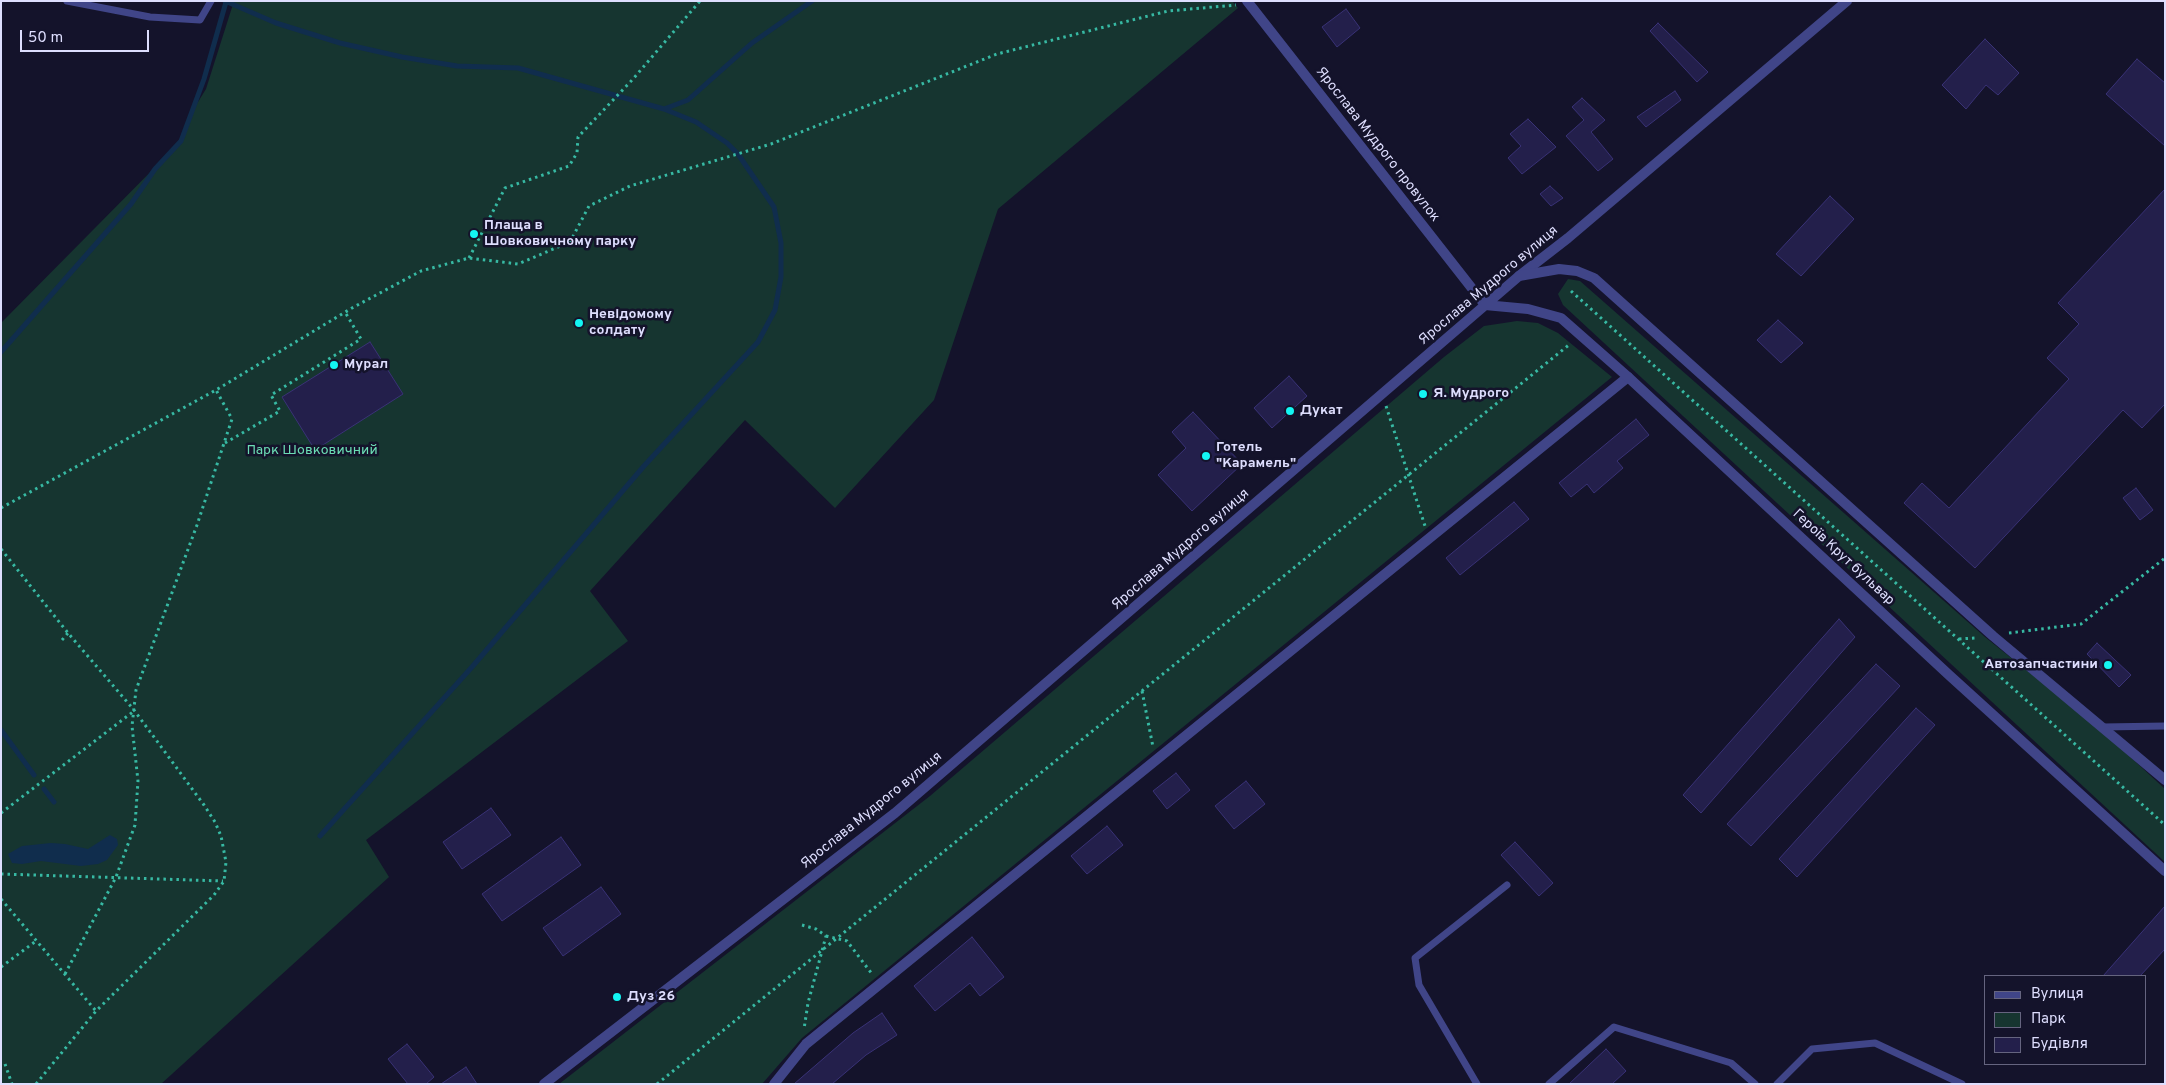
<!DOCTYPE html>
<html>
<head>
<meta charset="utf-8">
<style>
	body { margin:0 }
	#map { position:relative; width:2166px; height:1085px; overflow:hidden; background:#14132b; font-family:Overpass,sans-serif }
	canvas { display:block }
	.frame { position:absolute; inset:0; border:2px solid #dedefe; pointer-events:none }
	.legend { position:absolute; left:1984px; top:975px; width:162px; height:90px; box-sizing:border-box; background:#14132b; border:1px solid #65647f; margin:0; padding:6px 9px; list-style:none; font-size:15px; color:#dedefe }
	.legend li { display:flex; align-items:center; gap:10px; height:25px }
	.legend b { width:25px; border:1px solid #65647f }
	.scale { position:absolute; left:20px; top:30px; width:129px; height:22px; box-sizing:border-box; border:2px solid #dedefe; border-top:0; padding-left:6px; font-size:15px; line-height:18px; white-space:nowrap; color:#dedefe; -webkit-text-stroke:4px #14132b; paint-order:stroke }
</style>
</head>
<body>
<div id="map">
<canvas width="2166" height="1085"></canvas>
<div class="frame"></div>
<ul class="legend">
<li><b style="height:6px;background:#404588"></b>Вулиця</li>
<li><b style="height:14px;background:#163530"></b>Парк</li>
<li><b style="height:14px;background:#231f4b"></b>Будівля</li>
</ul>
<div class="scale">50 m</div>
</div>
<script>
const ctx = document.querySelector('canvas').getContext('2d');
ctx.lineJoin = 'round';
function fillPath(path, color) { ctx.fillStyle = color; ctx.fill(path, 'evenodd'); }
const toPath = rows => new Path2D(rows.map(r => 'M' + r).join(''));
function strokePath(path, color, width, dash) { ctx.strokeStyle = color; ctx.lineWidth = width; ctx.lineCap = dash ? 'butt' : 'round'; ctx.setLineDash(dash || []); ctx.stroke(path); }
function drawText(font, color, halo, rows, align = 'center') {
  ctx.font = font + ' Overpass,sans-serif'; ctx.lineWidth = 5; ctx.setLineDash([]); ctx.textBaseline = 'middle'; ctx.strokeStyle = halo; ctx.fillStyle = color; for (const [text, x, y, turn = 0] of rows) {
    ctx.save(); ctx.translate(x, y); ctx.rotate((+turn || 0) * Math.PI / 180); ctx.textAlign = isNaN(turn) ? turn : align; if (halo) ctx.strokeText(text, 0, 0); ctx.fillText(text, 0, 0); ctx.restore();
  }
}
const green = toPath([
	[234,1,1232,1,1238,8,998,209,934,400,835,508,745,420,590,591,628,641,366,840,389,877,161,1084,1,1084,1,323,181,141,193,110,206,89],
	[1568,279,1580,281,1985,637,2100,729,2165,789,2165,862,1563,305,1558,294],
	[1517,321,1538,323,1558,333,1612,377,802,1038,762,1084,559,1084,930,796,1444,357,1484,326]
]);
const water = toPath([
	[110,835,117,839,118,845,107,860,98,864,81,866,41,861,22,864,12,863,8,854,22,846,51,843,65,844,88,849]
]);
const stream = toPath([
	[225,1,276,23,340,43,402,57,457,66,518,68,664,109,688,100,752,43,812,1],
	[1,352,131,204,155,169,181,141,204,79,226,2],
	[1,730,34,775],
	[44,789,54,802],
	[320,836,472,667,644,466,758,342,775,310,781,277,781,243,774,207,738,154,727,143,696,122,664,109]
]);
const building = toPath([
	[1346,9,1360,28,1337,47,1322,27,1346,9],
	[1658,23,1708,72,1697,82,1650,31,1658,23],
	[1985,39,2019,73,1998,95,1986,85,1966,109,1942,85,1985,39],
	[2137,59,2165,83,2165,146,2106,94,2137,59],
	[1675,91,1681,100,1646,127,1637,117,1675,91],
	[1582,98,1605,120,1591,132,1613,159,1598,171,1566,136,1584,120,1572,107,1582,98],
	[1528,119,1556,147,1522,174,1508,158,1521,146,1510,134,1528,119],
	[1550,186,1563,198,1551,206,1540,194,1550,186],
	[2165,189,2165,404,2142,428,2123,410,1975,568,1904,503,1922,483,1949,508,2069,379,2047,358,2079,324,2058,303,2165,189],
	[1830,196,1854,219,1801,276,1776,254,1830,196],
	[1778,320,1803,343,1781,363,1757,340,1778,320],
	[370,342,403,394,315,450,282,397,370,342],
	[1289,376,1307,396,1272,428,1254,408,1289,376],
	[1193,412,1242,464,1192,511,1158,475,1186,448,1172,432,1193,412],
	[1636,419,1649,435,1617,461,1623,468,1594,493,1587,484,1571,497,1559,483,1636,419],
	[2136,488,2153,510,2140,520,2123,498,2136,488],
	[1514,502,1529,519,1460,575,1446,558,1514,502],
	[1839,619,1855,637,1701,813,1683,795,1839,619],
	[2097,643,2131,675,2119,687,2087,654,2097,643],
	[1876,664,1900,686,1751,846,1727,824,1876,664],
	[1916,708,1935,725,1797,877,1779,859,1916,708],
	[1176,773,1190,790,1167,809,1153,791,1176,773],
	[1246,781,1265,804,1234,829,1215,806,1246,781],
	[491,808,511,835,462,869,443,842,491,808],
	[1107,826,1123,845,1087,874,1071,856,1107,826],
	[561,837,581,865,502,921,482,894,561,837],
	[1515,842,1553,883,1539,896,1501,855,1515,842],
	[601,887,621,914,563,956,543,928,601,887],
	[2165,906,2165,949,2140,976,2103,976,2165,906],
	[972,937,1004,977,980,996,970,983,935,1011,914,986,972,937],
	[882,1013,897,1035,866,1055,832,1084,794,1084,853,1033,882,1013],
	[407,1044,434,1077,426,1084,408,1084,388,1059,407,1044],
	[1606,1049,1626,1071,1612,1084,1569,1084,1606,1049],
	[466,1067,477,1084,441,1084,466,1067]
]);
const path = toPath([
	[469,258,505,188,569,166,577,153,578,137,633,79,700,1],
	[1571,291,2165,825],
	[1386,406,1425,526],
	[225,443,280,411,271,395,361,339,345,312],
	[1,508,216,390,352,308,421,271,469,258,518,264,570,242,589,206,630,186,771,144,997,54,1168,11,1236,5],
	[1,549,68,633,134,710,204,805,215,822,221,836,226,862,224,881,214,895,96,1011,36,1084],
	[2009,633,2081,624,2165,558],
	[1959,639,1975,638],
	[62,640,68,633],
	[1142,691,1153,747],
	[1,813,134,711],
	[1,874,223,881],
	[1,899,96,1011],
	[802,925,816,929,826,936,808,1003,804,1029],
	[826,936,847,941,872,974],
	[1,967,36,941],
	[65,974,116,877,135,825,138,781,132,726,136,690,197,525,232,419,216,390],
	[5,1064,12,1084],
	[657,1084,1570,344]
]);
const service = toPath([
	[67,1,150,17,200,20,211,1],
	[2103,727,2165,726],
	[1477,1084,1419,985,1415,958,1507,885],
	[1549,1084,1614,1027,1731,1063,1755,1084],
	[1777,1084,1812,1049,1875,1043,1962,1084]
]);
const minor = toPath([
	[1247,1,1485,305],
	[1519,276,1568,238,1847,1],
	[774,1084,806,1044,1628,377]
]);
const tertiary = toPath([
	[1485,305,1528,309,1561,318,1628,377,1949,675,2165,871],
	[544,1084,895,813,1519,276,1559,269,1577,271,1594,278,1993,636,2165,780]
]);
const markers = [
	[474,234,5,"#13f5f3"],
	[579,323,5,"#13f5f3"],
	[334,365,5,"#13f5f3"],
	[1423,394,5,"#13f5f3"],
	[1290,411,5,"#13f5f3"],
	[1206,456,5,"#13f5f3"],
	[2108,665,5,"#13f5f3"],
	[617,997,5,"#13f5f3"]
];
const streetNames = [
	["Ярослава Мудрого провулок",1377,145,52],
	["Ярослава Мудрого вулиця",1489,286,-40],
	["Ярослава Мудрого вулиця",1181,550,-41],
	["Героїв Крут бульвар",1843,558,43],
	["Ярослава Мудрого вулиця",872,811,-39]
];
const poiNames = [
	["Плаща в",484,226],
	["Шовковичному парку",484,242],
	["Невідомому",589,315],
	["солдату",589,331],
	["Мурал",344,365],
	["Я. Мудрого",1433,394],
	["Дукат",1300,411],
	["Готель",1216,448],
	["\"Карамель\"",1216,464],
	["Автозапчастини",2098,665,"right"],
	["Дуз 26",627,997]
];
const parkNames = [
	["Парк Шовковичний",312,451]
];
fillPath(green, '#163530');
fillPath(water, '#102d4d');
strokePath(stream, '#102d4d', 5);
fillPath(building, '#231f4b');
strokePath(building, '#393276', 1);
strokePath(path, '#37b9a3', 3, [2.5, 4]);
strokePath(service, '#404588', 7);
strokePath(minor, '#404588', 10);
strokePath(tertiary, '#404588', 10);
for (const [x, y, r, color] of markers) { const dot = new Path2D(); dot.arc(x, y, r, 0, 2 * Math.PI); ctx.fillStyle = color; ctx.fill(dot); strokePath(dot, '#14132b', 2); }
drawText('14px', '#dedefe', '#14132b', streetNames);
drawText('bold 14px', '#dedefe', '#14132b', poiNames, 'left');
drawText('14px', '#6bdcb4', '#14132b', parkNames);
</script>
</body>
</html>
